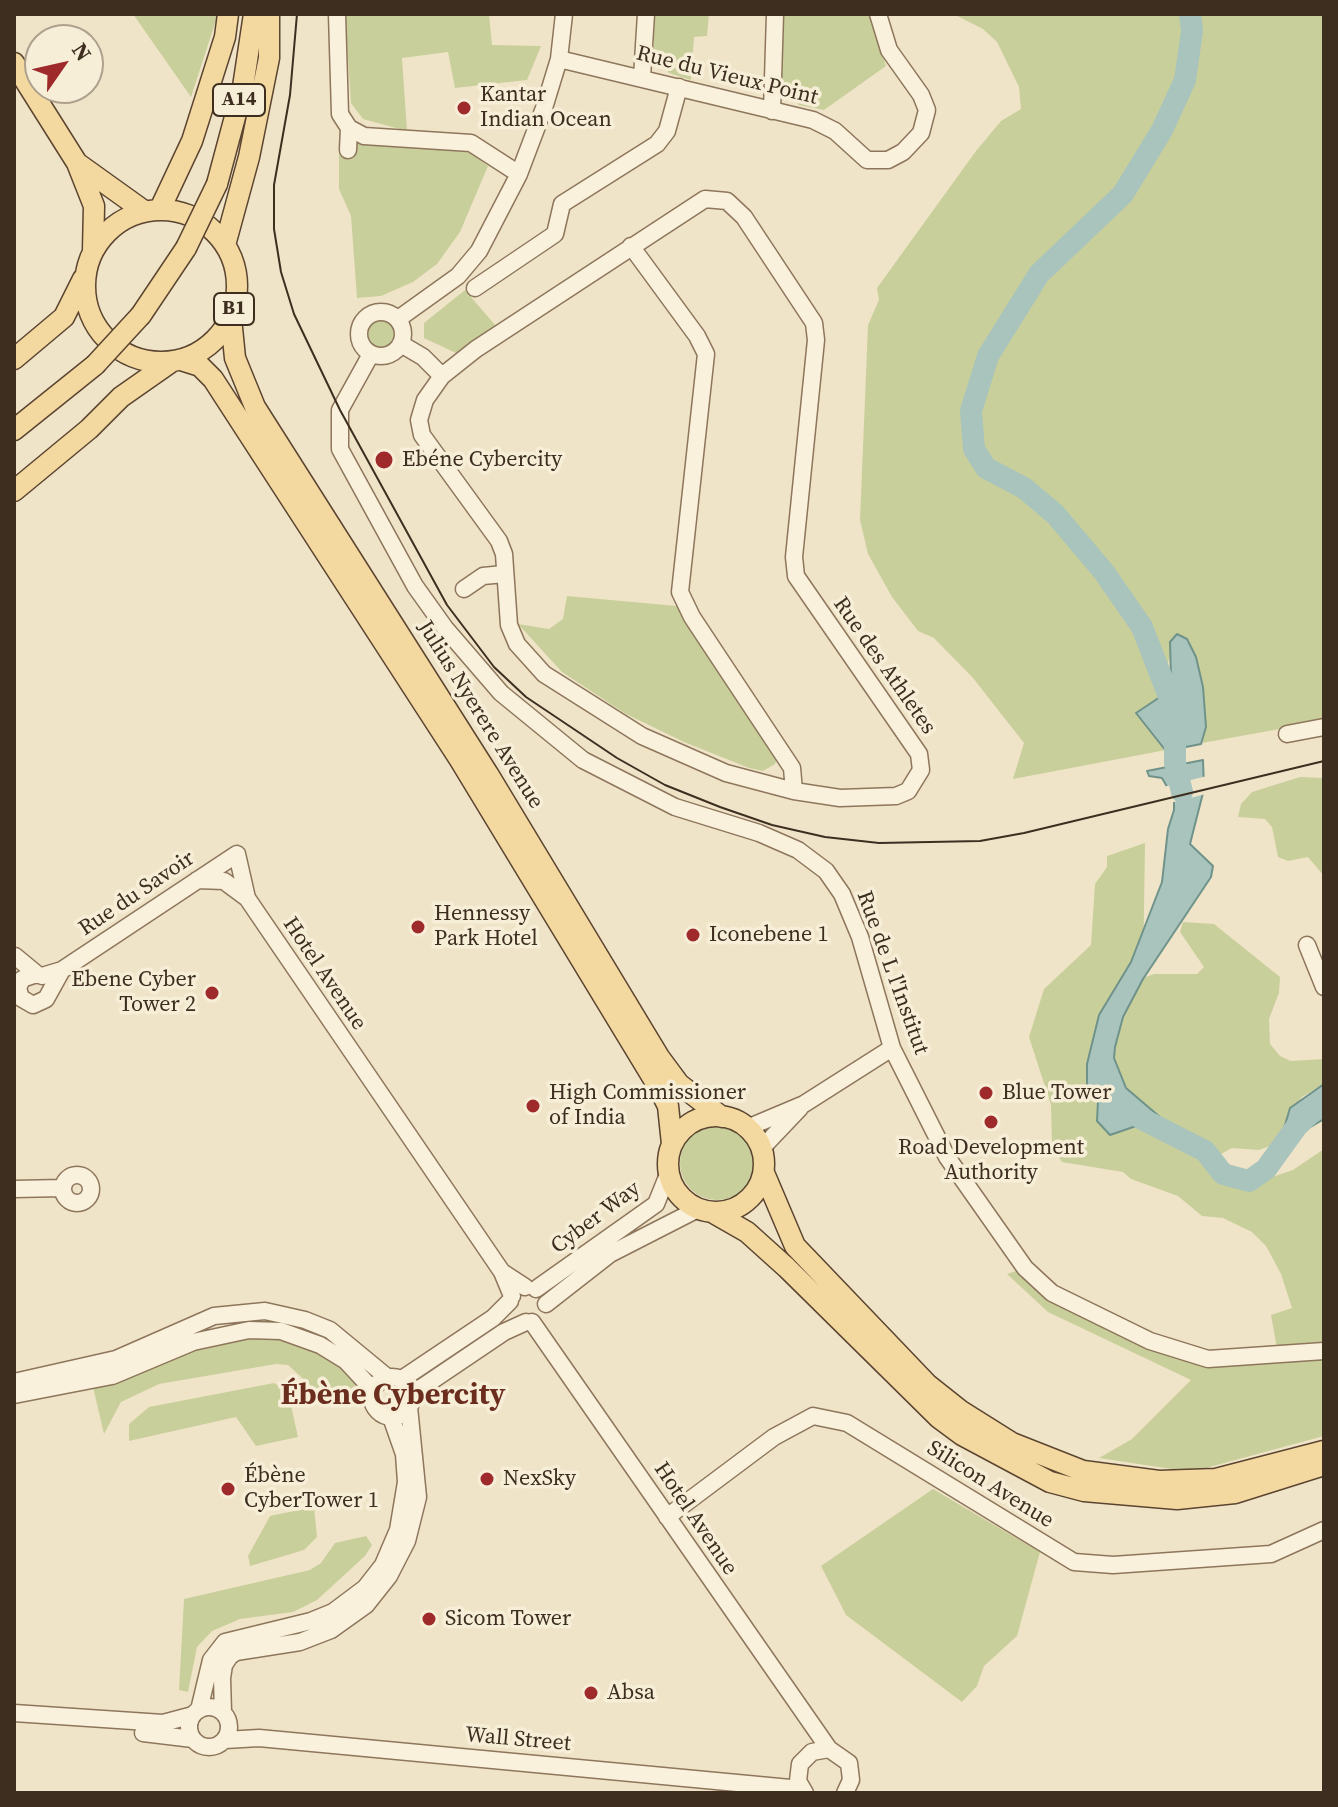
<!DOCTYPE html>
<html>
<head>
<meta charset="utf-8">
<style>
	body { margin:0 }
	#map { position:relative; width:1338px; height:1807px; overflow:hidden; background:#f0e4c8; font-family:"Source Serif 4",serif }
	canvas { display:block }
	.frame { position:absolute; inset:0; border:16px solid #3d2e20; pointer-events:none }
	.north { position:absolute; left:24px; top:24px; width:80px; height:80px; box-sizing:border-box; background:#f7eed8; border:2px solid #ada18e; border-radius:50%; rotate:56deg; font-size:22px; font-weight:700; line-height:32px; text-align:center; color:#3d2e20 }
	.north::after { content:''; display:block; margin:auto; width:28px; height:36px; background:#9e2a2b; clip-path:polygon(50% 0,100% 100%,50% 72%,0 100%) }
</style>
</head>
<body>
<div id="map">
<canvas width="1338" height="1807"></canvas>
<div class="frame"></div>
<div class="north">N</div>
</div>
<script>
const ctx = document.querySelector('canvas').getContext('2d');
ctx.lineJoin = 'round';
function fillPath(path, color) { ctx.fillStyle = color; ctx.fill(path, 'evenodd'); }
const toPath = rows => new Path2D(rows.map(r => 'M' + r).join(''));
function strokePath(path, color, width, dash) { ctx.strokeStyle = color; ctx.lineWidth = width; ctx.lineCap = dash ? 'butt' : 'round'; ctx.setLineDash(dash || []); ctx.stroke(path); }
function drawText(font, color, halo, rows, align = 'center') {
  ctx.font = font + ' "Source Serif 4",serif'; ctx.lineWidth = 7; ctx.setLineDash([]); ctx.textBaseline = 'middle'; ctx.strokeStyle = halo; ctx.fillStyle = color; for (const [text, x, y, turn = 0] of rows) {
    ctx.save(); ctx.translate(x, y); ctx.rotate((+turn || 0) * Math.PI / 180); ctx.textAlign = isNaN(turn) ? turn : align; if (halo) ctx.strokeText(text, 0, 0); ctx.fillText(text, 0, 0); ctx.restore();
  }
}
const green = toPath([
	[133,14,218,14,191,97],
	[345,14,489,14,492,45,541,46,527,80,455,88,448,52,402,58,407,131,363,119,351,103],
	[655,14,709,14,707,36,694,37,691,80,669,73,653,55],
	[784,14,869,14,886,66,824,110,799,105,781,83],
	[953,14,1324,14,1324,721,1202,743,1206,727,1203,687,1187,639,1177,634,1168,663,1171,678,1166,693,1136,713,1166,750,1013,779,1024,743,973,678,934,638,918,631,892,597,868,554,860,520,868,325,879,300,877,288,976,151,1001,121,1021,109,1019,87,997,42,983,29],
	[356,139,464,149,488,166,460,232,437,264,413,282,381,296,357,298,351,216,339,189,339,140],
	[465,290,496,326,458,354,424,338,424,323],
	'368 334a14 14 0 1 1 28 0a14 14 0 1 1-28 0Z',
	[567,596,677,606,777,759,775,764,763,771,749,768,684,742,626,714,562,672,518,624,549,629,563,619],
	[1300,777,1324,778,1324,876,1308,857,1288,861,1278,857,1272,827,1265,819,1238,817,1241,804,1252,792],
	[1145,843,1143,978,1154,974,1197,974,1204,967,1180,932,1183,922,1214,924,1280,977,1279,993,1269,1019,1270,1044,1280,1056,1291,1061,1324,1059,1324,1084,1302,1097,1288,1113,1280,1142,1259,1150,1232,1148,1221,1154,1226,1163,1266,1179,1293,1170,1324,1149,1324,1436,1191,1472,1099,1458,1132,1439,1191,1380,1048,1312,1007,1274,1025,1268,1053,1293,1208,1359,1278,1354,1271,1315,1292,1308,1281,1274,1266,1246,1252,1232,1223,1218,1202,1216,1178,1196,1131,1179,1123,1172,1062,1162,1052,1146,1051,1105,1029,1037,1044,989,1091,945,1095,884,1107,867,1107,856],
	'680 1163a37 37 0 1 1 74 0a37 37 0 1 1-74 0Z',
	[227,1338,279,1338,325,1354,363,1385,351,1389,320,1389,311,1386,288,1365,276,1364,159,1384,121,1402,104,1434,93,1387],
	[274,1383,288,1392,298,1437,256,1446,236,1417,129,1441,129,1424,149,1407],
	[933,1489,1040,1552,1017,1636,984,1666,977,1686,962,1702,846,1615,821,1566],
	[314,1507,317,1537,304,1550,250,1566,248,1556,270,1516],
	[366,1536,372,1545,365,1556,317,1600,293,1612,240,1619,212,1631,197,1647,188,1692,179,1690,184,1599,310,1570,321,1563,335,1543]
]);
const water = toPath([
	[1177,634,1187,639,1196,657,1203,687,1206,727,1201,744,1166,751,1136,713,1166,693,1171,678,1170,642,1177,634],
	[1203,760,1204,789,1190,844,1213,866,1211,877,1143,979,1123,1017,1115,1047,1114,1058,1126,1088,1167,1123,1167,1134,1139,1125,1110,1135,1097,1121,1098,1101,1087,1085,1087,1064,1099,1015,1131,962,1162,882,1168,829,1174,810,1174,799,1162,778,1149,776,1147,771,1203,760],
	[1324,1084,1324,1119,1304,1131,1293,1144,1283,1147,1280,1142,1290,1108,1324,1084]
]);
const pier = toPath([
	[1207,776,1206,794,1170,803,1163,787]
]);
const river = toPath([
	[1182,792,1175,763,1175,712,1142,627,1104,572,1055,514,1024,488,986,468,974,449,971,411,988,356,1039,274,1123,194,1162,130,1185,80,1192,31,1190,14],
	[1142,1119,1205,1151,1223,1174,1249,1181,1266,1169,1297,1126,1324,1100]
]);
const minor = toPath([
	[337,14,340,114,349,128,348,150],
	[559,59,813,120,835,131,867,160,888,160,903,152,921,133,927,110,921,95,889,50,878,14],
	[642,77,646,14],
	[772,111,775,14],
	[349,128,364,136,471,143,519,174],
	[631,246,697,336,706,354,680,592,692,617,792,768,794,791],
	[475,288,555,234,562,204,657,144,667,131,679,87],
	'359 334a22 22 0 1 1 44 0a22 22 0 1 1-44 0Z',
	[398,319,458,276,479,251,519,174,544,108,559,59,564,14],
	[401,344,423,357,442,376,476,349,705,199,727,201,744,217,814,323,816,340,794,557,796,576,919,754,921,770,908,791,896,796,840,798,794,791,726,773,642,736,544,674,517,644,509,625,504,554,499,541,422,435,419,420,425,400,442,376],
	[371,354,340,410,340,449,415,586,445,628,501,693,583,760,675,807,759,833,798,850,826,871,842,894,860,937,892,1048,947,1157,1025,1268,1052,1293,1150,1341,1208,1359,1324,1351],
	[464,589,483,576,504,574],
	[1287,734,1324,727],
	[197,880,224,881,247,898,502,1272,512,1296],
	[1307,945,1324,987],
	[15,956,38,975],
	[37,974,22,979,18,988,21,998,33,1005,46,999,62,970],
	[42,976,62,970,237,854,247,898],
	[747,1128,804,1104,892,1048],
	[761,1149,800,1108],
	'63 1189a14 14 0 1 1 28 0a14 14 0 1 1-28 0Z',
	[14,1189,63,1188],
	[502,1272,525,1287],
	[536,1289,656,1204,669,1172],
	[546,1304,610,1254,698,1209],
	[532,1322,829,1749],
	'372 1397a20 20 0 1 1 40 0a20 20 0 1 1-40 0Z',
	[402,1379,493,1318,510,1301],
	[14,1382,116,1359,214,1316,265,1311,305,1320,330,1330,387,1377],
	[412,1394,504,1332,526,1322],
	[14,1395,112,1376,193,1342,249,1330,281,1331,320,1345,346,1361,373,1390],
	[667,1517,774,1437,813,1416,847,1423,1074,1562,1113,1565,1271,1554,1324,1530],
	'189 1727a20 20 0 1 1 40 0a20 20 0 1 1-40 0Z',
	[199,1710,211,1660,225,1642,311,1621,333,1612,365,1588,383,1565,398,1530,406,1482,404,1454,391,1417],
	[223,1712,222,1678,224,1665,230,1656,236,1652,300,1642,331,1630,366,1605,389,1576,407,1541,418,1497,409,1407],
	[14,1713,163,1723,193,1715],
	[143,1733,193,1739],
	[225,1740,259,1738,801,1789],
	[805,1793,798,1781,800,1764,812,1752,829,1749,849,1763,851,1780,845,1793]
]);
const major = toPath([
	[14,63,77,163,94,206,93,251],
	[77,163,144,211],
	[217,184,243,87,254,14],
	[160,209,192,141,225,37,228,14],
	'85 286a76 76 0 1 1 152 0a76 76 0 1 1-152 0Z',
	[225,245,249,157,269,58,269,14],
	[141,315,186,248],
	[231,318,235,358,255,407,488,774,659,1057,679,1084,722,1117],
	[14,359,64,317,83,279],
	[181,360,200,366,213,379,460,760,659,1088,668,1106,672,1144],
	[14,430,95,365],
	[14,491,89,429,121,397,171,362],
	'668 1164a48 48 0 1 1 96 0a48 48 0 1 1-96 0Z',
	[764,1173,795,1246,927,1384,961,1411,1012,1443,1083,1471,1159,1481,1216,1479,1324,1451],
	[712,1212,747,1232,787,1268,939,1418,962,1435,1050,1482,1084,1491,1177,1499,1235,1493,1324,1465]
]);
const tram = toPath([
	[297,14,290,95,274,185,274,229,281,272,294,314,340,410,447,605,494,667,526,697,617,758,665,785,720,807,772,825,825,837,879,843,980,841,1024,833,1324,761]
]);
const majorBridge = toPath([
	[186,248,217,184],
	[95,365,141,315]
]);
const markers = [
	[464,108,8,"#9e2a2b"],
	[384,460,10,"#9e2a2b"],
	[418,927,8,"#9e2a2b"],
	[693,935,8,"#9e2a2b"],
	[212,993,8,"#9e2a2b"],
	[986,1093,8,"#9e2a2b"],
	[533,1106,8,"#9e2a2b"],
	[991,1122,8,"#9e2a2b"],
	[487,1479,8,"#9e2a2b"],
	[228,1489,8,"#9e2a2b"],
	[429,1619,8,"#9e2a2b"],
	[591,1693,8,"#9e2a2b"]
];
const shields = [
	[239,100,52],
	[234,309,40]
];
const shieldNames = [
	["A14",239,100],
	["B1",234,309]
];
const streetNames = [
	["Rue du Vieux Point",727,76,14],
	["Rue des Athletes",884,666,55],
	["Julius Nyerere Avenue",480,715,58],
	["Rue du Savoir",137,894,-34],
	["Rue de L l'Institut",892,973,70],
	["Hotel Avenue",324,974,56],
	["Cyber Way",596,1218,-37],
	["Silicon Avenue",990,1485,32],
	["Hotel Avenue",695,1519,56],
	["Wall Street",518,1740,5]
];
const poiNames = [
	["Kantar",480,95],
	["Indian Ocean",480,120],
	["Ebéne Cybercity",402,460],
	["Hennessy",434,914],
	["Park Hotel",434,939],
	["Iconebene 1",709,935],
	["Ebene Cyber",196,980,"right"],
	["Tower 2",196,1005,"right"],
	["High Commissioner",549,1093],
	["of India",549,1118],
	["Blue Tower",1002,1093],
	["Road Development",991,1148,"center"],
	["Authority",991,1173,"center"],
	["Ébène",244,1476],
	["CyberTower 1",244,1501],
	["NexSky",503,1479],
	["Sicom Tower",445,1619],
	["Absa",607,1693]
];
const districtNames = [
	["Ébène Cybercity",393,1396]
];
fillPath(green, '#c9cf9b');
fillPath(water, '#a9c4bc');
strokePath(water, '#6f938a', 2);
fillPath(pier, '#f0e4c8');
strokePath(river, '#a9c4bc', 22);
strokePath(minor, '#8d765c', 19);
strokePath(major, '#5b4430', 23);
strokePath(minor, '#faf1dc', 16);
strokePath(major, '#f3d9a0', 20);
strokePath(tram, '#3d2e20', 2);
strokePath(majorBridge, '#5b4430', 23, []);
strokePath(majorBridge, '#f3d9a0', 20);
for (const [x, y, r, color] of markers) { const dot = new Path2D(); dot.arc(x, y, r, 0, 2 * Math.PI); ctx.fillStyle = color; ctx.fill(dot); strokePath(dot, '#f7eed8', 3); }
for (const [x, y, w] of shields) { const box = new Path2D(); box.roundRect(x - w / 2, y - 16, w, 32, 6); ctx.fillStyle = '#f7eed8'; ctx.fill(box); strokePath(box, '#3d2e20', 2); }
drawText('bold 20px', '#3d2e20', null, shieldNames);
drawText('22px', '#3d2e20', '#f7eed8', streetNames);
drawText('22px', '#3d2e20', '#f7eed8', poiNames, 'left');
drawText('bold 30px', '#6b2e1e', '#f7eed8', districtNames);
</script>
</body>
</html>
